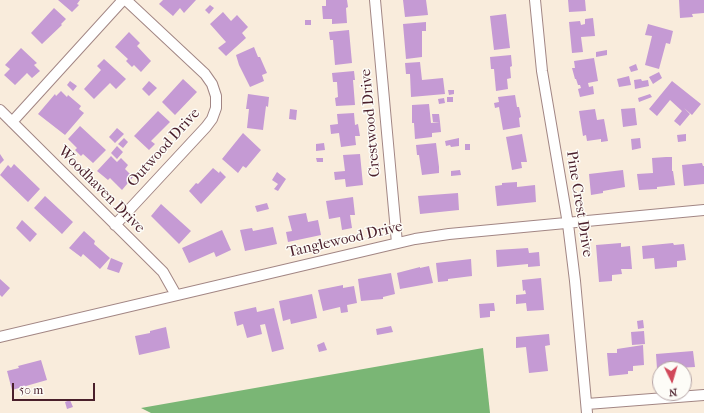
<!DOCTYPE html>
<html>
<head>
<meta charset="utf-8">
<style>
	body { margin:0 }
	#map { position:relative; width:704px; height:413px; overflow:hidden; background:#f9ecdc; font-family:"IM FELL French Canon",serif }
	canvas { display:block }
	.north { position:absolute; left:652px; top:361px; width:40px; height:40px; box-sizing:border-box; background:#fdfcf7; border:1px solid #b5a4a5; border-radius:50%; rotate:175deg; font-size:11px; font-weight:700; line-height:16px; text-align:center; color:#4a1f2b }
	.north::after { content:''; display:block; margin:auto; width:14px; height:18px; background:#d1495b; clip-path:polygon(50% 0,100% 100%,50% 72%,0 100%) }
	.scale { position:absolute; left:12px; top:383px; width:83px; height:18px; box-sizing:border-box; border:2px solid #4a1f2b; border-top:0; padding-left:5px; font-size:12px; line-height:14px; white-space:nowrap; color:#4a1f2b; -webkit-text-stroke:3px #fdfcf7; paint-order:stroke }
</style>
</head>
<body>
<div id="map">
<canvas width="704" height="413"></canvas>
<div class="north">N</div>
<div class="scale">50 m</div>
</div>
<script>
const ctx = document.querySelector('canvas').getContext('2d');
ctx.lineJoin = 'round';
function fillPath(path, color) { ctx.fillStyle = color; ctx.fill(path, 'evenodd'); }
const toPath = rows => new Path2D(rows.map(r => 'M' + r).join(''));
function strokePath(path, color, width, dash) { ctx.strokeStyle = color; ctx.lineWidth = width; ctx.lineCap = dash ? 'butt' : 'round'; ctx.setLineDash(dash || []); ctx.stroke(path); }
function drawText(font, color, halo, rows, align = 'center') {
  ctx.font = font + ' "IM FELL French Canon",serif'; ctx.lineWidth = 3; ctx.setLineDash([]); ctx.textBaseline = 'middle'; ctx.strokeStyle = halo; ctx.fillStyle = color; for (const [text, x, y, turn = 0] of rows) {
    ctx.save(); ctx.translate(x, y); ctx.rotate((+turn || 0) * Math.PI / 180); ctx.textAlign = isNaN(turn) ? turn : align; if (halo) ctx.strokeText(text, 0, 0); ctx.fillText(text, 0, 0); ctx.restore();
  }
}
const forest = toPath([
	[483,348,490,413,151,413,141,408]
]);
const building = toPath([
	[58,0,80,0,77,4,79,5,72,12],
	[163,0,196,0,184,13,180,8,173,16,159,4],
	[326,0,347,0,348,7,346,8,347,23,332,24,332,19,323,19,322,6,326,6],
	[403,0,426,0,428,15,405,17],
	[568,0,585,0,586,11,569,12],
	[679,0,704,0,704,13,692,14,693,17,680,18],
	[210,5,214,8,209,14,205,10],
	[54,8,66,19,61,24,62,25,42,44,31,33],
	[223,12,231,21,237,15,248,27,242,33,246,38,226,56,218,48,226,42,210,24],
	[506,14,510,48,494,50,490,16],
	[593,18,595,36,581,37,583,52,572,53,569,22,580,21,581,25,585,24,585,19],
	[305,20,311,20,311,25,305,25],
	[426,22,426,31,422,31,422,57,406,59,403,24],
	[648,24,673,31,670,44,666,43,659,69,645,65,652,36,645,35],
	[349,30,352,63,335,65,333,40,330,40,329,32],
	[129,32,140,43,137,46,151,61,141,72,134,65,132,67,126,61,128,59,115,47],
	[254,47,258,57,260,57,267,73,262,75,264,81,250,87,239,65,236,55],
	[21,48,37,63,34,65,40,71,32,78,27,73,15,85,4,75,10,69,5,65],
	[607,50,607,55,596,57,596,52],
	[511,55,512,66,510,67,511,78,507,79,508,89,496,91,494,69,491,69,490,57],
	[594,58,598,81,588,83,589,87,593,86,594,94,580,97,578,89,581,88,580,85,578,85,576,79,575,79,572,68,575,68,574,61],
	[104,59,126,79,116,89,110,83,94,99,84,89,101,70,97,66],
	[420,62,422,80,443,78,445,94,411,97,410,74,406,74,405,63],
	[636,64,638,70,631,72,629,67],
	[354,71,355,80,353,80,355,105,336,106,335,98,338,97,337,82,333,82,332,73],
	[659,72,662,78,653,84,649,77],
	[629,76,631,85,619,87,617,79],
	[183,79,197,92,175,115,162,102],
	[641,79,642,81,648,80,649,86,635,89,634,80],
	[70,81,77,86,73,91,67,85],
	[149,81,157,88,149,96,142,89],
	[672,81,701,104,692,115,684,108,690,114,680,126,674,121,682,111,670,100,657,116,649,109],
	[448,90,454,90,454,94,449,95],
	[61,91,67,97,68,95,81,106,79,109,84,113,65,135,38,114,55,94,56,96],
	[248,94,269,97,268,107,266,106,263,130,247,128,249,109,246,109],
	[650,94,652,97,639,102,638,98],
	[515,95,517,107,519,107,521,117,519,118,520,127,503,130,499,107,495,108,494,103,499,102,498,97],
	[447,97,453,97,453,102,447,102],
	[444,98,445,103,439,104,438,99],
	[429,104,431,123,440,122,441,132,432,133,432,137,415,139,414,123,412,123,412,105],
	[635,108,637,125,623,127,621,109],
	[290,109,297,110,296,120,289,119],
	[595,109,597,120,604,119,608,141,601,142,601,139,587,141,586,135,583,136,579,111],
	[158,111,170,122,151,141,155,144,149,150,134,136],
	[354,113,355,125,358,124,360,136,355,136,356,145,341,147,339,133,331,134,330,125,338,124,337,114],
	[432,114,439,114,440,122,433,122],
	[80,126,106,150,93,163,83,154,81,156,75,150,77,148,68,139],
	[117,128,124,134,115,143,109,137],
	[243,133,261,150,246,168,243,166,238,173,222,159],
	[522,134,527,162,521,162,522,168,512,170,506,137],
	[686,134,686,141,678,142,677,135],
	[124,138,128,142,123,148,118,144],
	[459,138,459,146,451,147,450,145,446,146,445,141],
	[640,138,641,148,632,150,631,139],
	[324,143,325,150,316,151,316,144],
	[436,143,439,167,439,173,422,175,419,155,417,155,416,145],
	[465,144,470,144,470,150,465,150],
	[117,146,123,152,117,159,111,153],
	[0,154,4,160,0,164],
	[360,154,363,185,346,187,345,179,335,180,334,172,345,171,343,155],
	[111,156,117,162,121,158,128,165,125,169,133,177,122,190,110,178,108,180,97,171],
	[666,157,672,157,672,171,673,171,675,185,657,187,657,189,639,190,637,174,653,173,652,158],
	[316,158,323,158,323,162,317,162],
	[702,163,703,166,704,166,704,184,684,186,682,165],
	[14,164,40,189,28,202,0,175,8,165,11,168],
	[213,168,219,173,220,171,226,177,201,204,189,191,196,183,198,184],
	[460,170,461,175,451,176,451,171],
	[623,170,625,187,603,191,603,193,591,195,589,174],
	[277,172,286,179,278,191,274,189,278,184,272,180],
	[517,182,517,187,535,185,536,202,497,206,495,186,502,185,502,183],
	[458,193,459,210,420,214,418,196],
	[45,196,73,222,62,234,34,208],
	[353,197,355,215,350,215,352,228,342,230,340,217,329,219,326,201],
	[267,203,269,209,257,212,255,206],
	[161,204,191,231,179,244,151,216],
	[306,213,308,222,318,220,321,235,288,242,286,232,292,231,288,216],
	[22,220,37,234,30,242,16,228],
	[273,227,277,244,245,251,240,230,252,228,253,231],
	[222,230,231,250,216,257,214,252,189,263,182,248],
	[84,231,95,241,94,244,110,258,100,269,83,254,81,257,69,248],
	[621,243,621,247,630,246,632,269,621,269,622,274,612,275,612,281,599,282,596,245],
	[673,243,674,245,684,244,686,260,677,261,677,267,655,269,654,258,643,259,642,246],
	[528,248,529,253,539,252,540,266,528,267,528,264,497,267,496,250],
	[111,258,123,263,119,273,107,269],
	[471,259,472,276,448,279,448,281,438,282,436,263],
	[429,266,433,283,400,289,397,273,420,267,420,268],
	[391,273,395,294,383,297,383,299,361,301,358,279],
	[541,278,544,310,527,311,526,303,516,304,516,295,526,294,525,290,523,291,522,280],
	[0,279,10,288,2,297,0,295],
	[343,285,343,288,354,286,357,303,347,305,348,312,341,313,340,307,323,311,318,290],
	[312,294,317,318,291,324,290,319,283,321,279,301],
	[494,303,495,311,490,311,490,317,480,318,479,304],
	[256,307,257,312,274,308,284,349,272,352,265,324,260,325,262,334,247,338,243,324,237,326,234,312],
	[643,320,644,328,638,329,637,321],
	[391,326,393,332,377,335,376,329],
	[166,327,170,348,139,355,135,336,150,333,150,331],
	[644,331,645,344,632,345,631,332],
	[549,334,550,345,545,346,548,371,529,373,526,347,516,348,516,337],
	[324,342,327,350,319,352,317,345],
	[643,345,644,365,633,366,633,371,628,371,628,374,609,376,607,353,617,353,617,349],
	[693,351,695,367,657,369,656,354],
	[41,360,47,380,12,390,7,371,19,368,18,366],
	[70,400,73,407,67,409,65,402]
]);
const street = toPath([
	[375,0,397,243],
	[535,0,542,71,568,224,575,281,587,413],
	[0,110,163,272,176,295],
	[12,122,123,0],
	[115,225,206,127,212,119,216,108,216,96,212,84,205,74,126,0],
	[0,337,415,239,449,234,704,210],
	[587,404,704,395]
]);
const streetNames = [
	["Crestwood Drive",371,123,-95],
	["Outwood Drive",164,148,-48],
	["Woodhaven Drive",101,190,45],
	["Pine Crest Drive",579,204,81],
	["Tanglewood Drive",345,240,-13]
];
fillPath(forest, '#7ab675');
fillPath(building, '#c59ad4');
strokePath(street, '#a28684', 12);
strokePath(street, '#fff', 10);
drawText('15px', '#4a1f2b', '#fdfcf7', streetNames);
</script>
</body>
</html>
